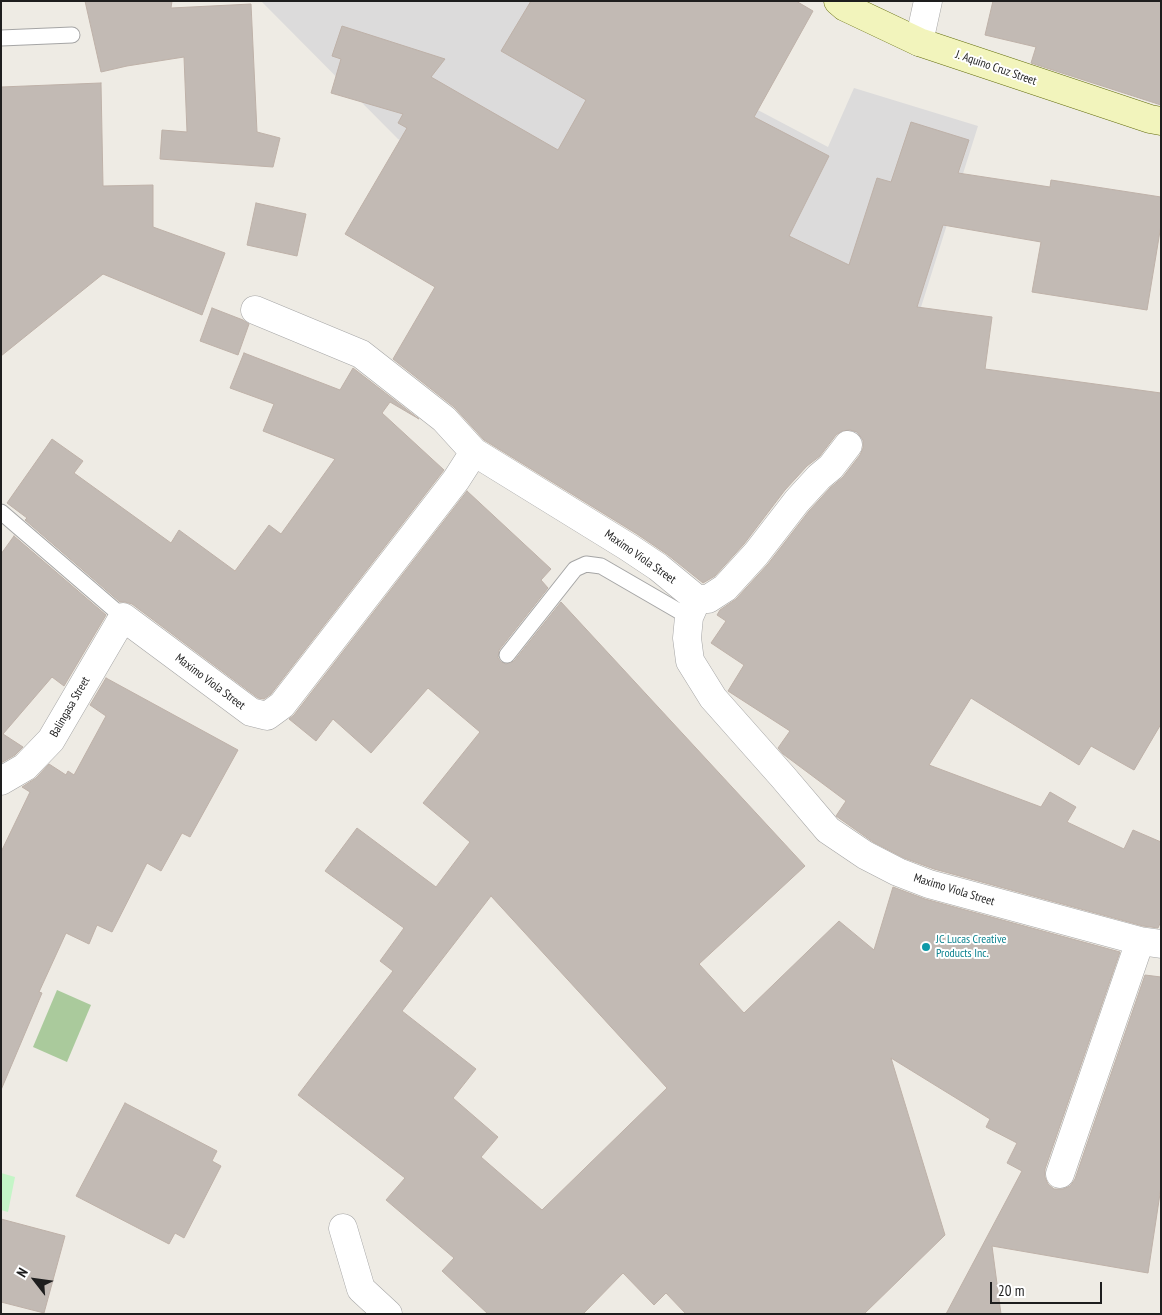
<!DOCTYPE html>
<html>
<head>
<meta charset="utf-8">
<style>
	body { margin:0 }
	#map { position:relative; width:1162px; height:1315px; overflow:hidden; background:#eeebe4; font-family:"PT Sans Narrow",sans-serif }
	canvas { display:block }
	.frame { position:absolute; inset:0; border:2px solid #1e1e1e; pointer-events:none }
	.north { position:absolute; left:10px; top:1255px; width:50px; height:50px; -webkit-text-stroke:4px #fff; paint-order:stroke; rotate:300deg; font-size:14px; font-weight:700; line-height:20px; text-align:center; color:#1e1e1e }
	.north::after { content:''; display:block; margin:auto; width:18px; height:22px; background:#1e1e1e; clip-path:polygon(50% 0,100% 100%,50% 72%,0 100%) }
	.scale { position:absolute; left:990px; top:1282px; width:112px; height:22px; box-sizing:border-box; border:2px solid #1e1e1e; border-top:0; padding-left:6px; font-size:15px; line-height:18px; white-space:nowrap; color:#1e1e1e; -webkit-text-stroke:4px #fff; paint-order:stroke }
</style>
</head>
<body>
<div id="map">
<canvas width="1162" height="1315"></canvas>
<div class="frame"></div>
<div class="north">N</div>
<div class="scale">20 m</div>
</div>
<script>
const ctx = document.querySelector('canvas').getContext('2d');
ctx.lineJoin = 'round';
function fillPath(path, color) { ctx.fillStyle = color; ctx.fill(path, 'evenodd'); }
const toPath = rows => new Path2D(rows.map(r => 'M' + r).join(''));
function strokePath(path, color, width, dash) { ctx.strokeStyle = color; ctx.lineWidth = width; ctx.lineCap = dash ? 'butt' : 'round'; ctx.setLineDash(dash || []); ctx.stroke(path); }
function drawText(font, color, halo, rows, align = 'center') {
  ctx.font = font + ' "PT Sans Narrow",sans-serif'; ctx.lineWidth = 4; ctx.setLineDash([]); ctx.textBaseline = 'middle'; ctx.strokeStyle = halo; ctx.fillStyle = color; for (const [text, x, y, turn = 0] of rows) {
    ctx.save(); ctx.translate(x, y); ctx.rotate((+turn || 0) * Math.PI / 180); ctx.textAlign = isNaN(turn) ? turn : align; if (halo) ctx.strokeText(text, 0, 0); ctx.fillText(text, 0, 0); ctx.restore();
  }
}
const residential = toPath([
	[261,1,551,1,828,147,854,88,978,126,876,450,682,353,710,294,398,139]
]);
const forest = toPath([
	[57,990,91,1005,67,1062,33,1047]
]);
const park = toPath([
	[1,1173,15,1177,8,1212,1,1210]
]);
const building = toPath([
	[85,1,172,1,171,8,251,4,257,132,280,138,273,167,160,159,162,130,187,132,184,57,127,66,101,72,85,1],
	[531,1,796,1,813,11,754,117,829,156,789,236,849,265,877,178,891,182,911,122,969,140,958,173,1050,187,1051,180,1161,197,1161,225,1147,310,1032,292,1041,242,943,225,917,307,992,317,985,369,1161,393,1161,724,1134,770,1091,746,1079,765,971,698,929,765,1041,807,1050,792,1076,807,1067,822,1124,849,1133,830,1161,842,1161,921,1158,928,1143,926,934,869,904,858,873,842,836,816,846,801,783,754,778,748,790,731,728,691,744,665,711,643,726,621,717,615,720,610,736,599,768,564,809,511,830,488,843,477,860,455,863,448,863,440,857,432,850,430,842,431,836,435,820,456,807,466,785,490,744,544,715,576,703,583,668,555,637,534,484,440,454,407,393,359,435,287,345,234,407,128,398,123,403,114,331,93,341,59,332,56,342,26,445,59,431,77,558,150,586,100,501,51,531,1],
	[993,1,1161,1,1161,105,1031,63,1036,47,985,35,993,1],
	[101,83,103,186,153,185,153,227,225,253,202,315,103,274,1,356,1,87,101,83],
	[256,203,306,214,297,256,247,245,256,203],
	[212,308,243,320,249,324,238,355,200,341,212,308],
	[244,353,340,390,353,368,419,419,390,402,382,413,444,470,271,694,264,699,258,698,132,604,125,602,120,602,25,520,27,518,7,503,52,439,83,461,74,473,171,543,179,530,235,571,269,525,281,534,335,459,263,431,274,404,230,388,244,353],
	[467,491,551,569,541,580,548,588,499,650,498,658,501,662,506,664,514,661,561,602,805,866,699,964,744,1013,839,921,874,950,893,887,925,899,1120,952,1045,1169,1045,1177,1048,1184,1054,1189,1063,1189,1070,1186,1075,1179,1145,975,1161,977,1161,1187,1148,1273,992,1246,1001,1314,946,1314,1022,1171,1007,1163,1017,1143,986,1127,990,1119,891,1058,945,1235,864,1314,686,1314,666,1293,654,1305,623,1273,583,1314,488,1314,442,1271,454,1258,386,1200,405,1178,298,1095,393,971,380,961,404,928,325,871,357,828,436,887,470,842,423,803,480,732,428,688,371,753,333,719,316,741,289,719,294,715,467,491],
	[491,896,667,1088,542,1210,481,1157,498,1137,453,1098,476,1069,402,1011,491,896],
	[14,536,106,615,64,686,52,677,3,734,23,747,15,755,1,763,1,554,14,536],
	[106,678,238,750,190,837,182,833,161,871,147,863,112,932,97,925,89,944,66,933,39,992,42,993,1,1090,1,852,30,792,22,787,36,778,49,764,66,775,68,771,74,775,106,716,90,705,106,678],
	[125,1103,217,1151,212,1161,221,1166,184,1238,175,1233,169,1244,76,1196,125,1103],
	[1,1219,65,1236,44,1313,1,1302,1,1219]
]);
const lane = toPath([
	[1,38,72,35],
	[1,512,123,617],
	[507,655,575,569,586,564,601,566,689,617]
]);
const street = toPath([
	[919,42,928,1],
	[255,310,361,354,444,419,474,452],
	[697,599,708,599,725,588,756,554,797,501,819,477,831,467,848,445],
	[1,781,25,767,51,740,123,617,251,712,267,716,282,705,456,480,474,452,628,547,658,567,697,599,689,617,687,638,690,661,713,698,783,777,828,830,865,855,898,872,929,884,1140,941,1161,944],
	[1060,1174,1140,941],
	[343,1228,361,1289,388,1314]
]);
const secondary = toPath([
	[838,1,845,7,919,42,1150,119,1161,121]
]);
const markers = [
	[926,947,5,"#0f9aa8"]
];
const streetNames = [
	["J. Aquino Cruz Street",996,68,19],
	["Maximo Viola Street",640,557,35],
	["Maximo Viola Street",210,682,37],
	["Balingasa Street",70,707,-60],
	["Maximo Viola Street",954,890,17]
];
const cultureNames = [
	["JC Lucas Creative",936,940],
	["Products Inc.",936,954]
];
fillPath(residential, '#dcdbdb');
fillPath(forest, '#aaca9c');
fillPath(park, '#c4f5c7');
fillPath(building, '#c2bab4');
strokePath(building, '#beb1a8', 1);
strokePath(lane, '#a5a5a5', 17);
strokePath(street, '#a5a5a5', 29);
strokePath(secondary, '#636c0d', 29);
strokePath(lane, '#fff', 15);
strokePath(street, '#fff', 28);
strokePath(secondary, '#f2f4bc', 28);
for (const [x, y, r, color] of markers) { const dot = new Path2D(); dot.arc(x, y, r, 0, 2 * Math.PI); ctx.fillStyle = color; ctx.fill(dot); strokePath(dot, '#fff', 2); }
drawText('12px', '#1e1e1e', '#fff', streetNames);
drawText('12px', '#0d838f', '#fff', cultureNames, 'left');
</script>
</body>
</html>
